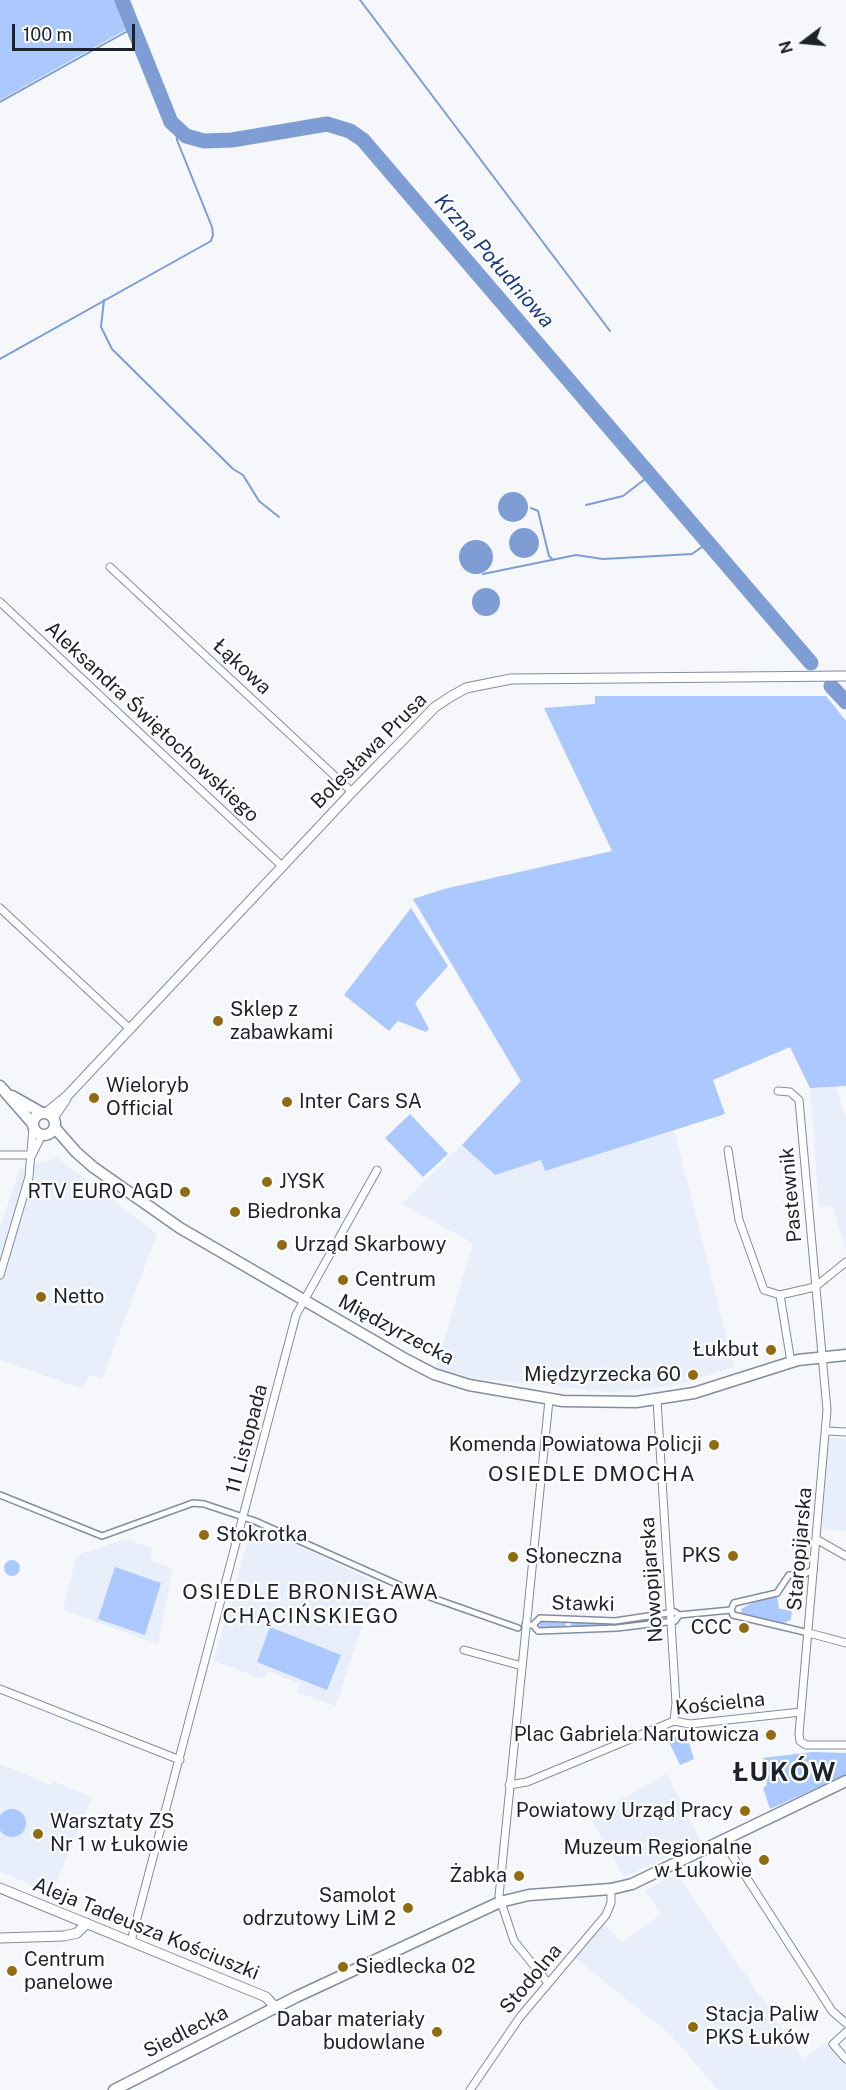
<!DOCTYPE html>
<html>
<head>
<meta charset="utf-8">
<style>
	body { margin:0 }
	#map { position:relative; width:846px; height:2090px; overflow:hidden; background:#f5f7fb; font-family:"Public Sans",sans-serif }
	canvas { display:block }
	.north { position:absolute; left:774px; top:12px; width:60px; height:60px; -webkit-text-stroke:4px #fff; paint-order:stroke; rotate:254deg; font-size:16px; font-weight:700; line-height:24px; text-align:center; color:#1e222a }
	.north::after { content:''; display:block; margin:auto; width:21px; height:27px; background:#1e222a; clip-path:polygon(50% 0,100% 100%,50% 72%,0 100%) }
	.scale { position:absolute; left:12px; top:24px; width:123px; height:27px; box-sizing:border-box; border:3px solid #1e222a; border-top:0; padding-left:8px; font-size:18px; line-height:21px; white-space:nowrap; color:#1e222a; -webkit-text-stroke:4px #fff; paint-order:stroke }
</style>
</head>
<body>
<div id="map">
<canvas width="846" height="2090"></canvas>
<div class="north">N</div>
<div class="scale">100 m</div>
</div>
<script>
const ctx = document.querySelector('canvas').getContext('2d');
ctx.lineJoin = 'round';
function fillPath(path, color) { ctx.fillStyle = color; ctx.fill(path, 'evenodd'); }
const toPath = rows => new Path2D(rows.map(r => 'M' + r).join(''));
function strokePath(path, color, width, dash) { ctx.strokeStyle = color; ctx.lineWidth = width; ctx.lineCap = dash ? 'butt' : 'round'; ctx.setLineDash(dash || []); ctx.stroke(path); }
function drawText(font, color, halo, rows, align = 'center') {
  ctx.font = font + ' "Public Sans",sans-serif'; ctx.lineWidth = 4.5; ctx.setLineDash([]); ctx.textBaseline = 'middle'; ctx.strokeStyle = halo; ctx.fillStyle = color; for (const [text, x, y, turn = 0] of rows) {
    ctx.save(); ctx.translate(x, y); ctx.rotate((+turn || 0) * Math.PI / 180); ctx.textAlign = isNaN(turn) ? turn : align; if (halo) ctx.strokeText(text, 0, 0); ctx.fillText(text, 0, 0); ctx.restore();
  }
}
const built = toPath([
	[835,1086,846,1118,846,1251,833,1206,819,1207,810,1088],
	[674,1130,734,1367,682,1384,613,1392,470,1378,436,1367,473,1243,402,1204,452,1154,462,1145,495,1175,541,1160,545,1171],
	[58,1158,157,1234,102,1379,89,1375,83,1389,0,1360,0,1227,20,1168],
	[829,1438,846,1438,846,1531,820,1529],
	[255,1524,376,1583,336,1706,297,1692,300,1684,267,1671,263,1679,214,1661,252,1525],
	[126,1539,152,1548,150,1561,173,1568,158,1644,63,1610,77,1555],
	[0,1764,51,1785,53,1781,92,1797,52,1893,0,1872],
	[667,1774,701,1841,624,1877,589,1816],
	[677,1874,803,2059,827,2042,846,2063,846,2090,718,2090,671,2035,575,1958,604,1924,622,1943,661,1914,645,1890]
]);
const green = toPath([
	[0,0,118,0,129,28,0,100],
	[595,696,826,696,846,721,846,1086,810,1088,790,1047,713,1080,725,1114,545,1171,541,1160,495,1175,462,1145,521,1081,413,899,444,889,612,851,544,708,595,704],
	[411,908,448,966,415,1003,429,1029,426,1032,398,1021,389,1031,344,995],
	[410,1114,448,1154,423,1177,385,1138],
	'4 1568a8 8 0 1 1 16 0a8 8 0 1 1-16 0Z',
	[115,1567,161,1583,145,1635,98,1619],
	[777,1595,779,1609,792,1610,791,1620,781,1624,742,1613,741,1609,757,1600],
	[540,1620,566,1621,566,1627,540,1628],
	[571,1621,612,1623,612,1626,571,1627],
	[270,1627,341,1655,327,1690,257,1662],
	[696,1733,697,1737,688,1740,694,1759,680,1765,667,1738],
	[813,1752,846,1753,846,1775,770,1809,763,1788,767,1785,763,1758],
	'-2 1823a14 14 0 1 1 28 0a14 14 0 1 1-28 0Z'
]);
const water = toPath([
	'498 507a15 15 0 1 1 30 0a15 15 0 1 1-30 0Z',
	'509 543a15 15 0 1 1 30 0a15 15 0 1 1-30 0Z',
	'459 557a17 17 0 1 1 34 0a17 17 0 1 1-34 0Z',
	'472 602a14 14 0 1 1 28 0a14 14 0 1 1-28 0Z'
]);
const stream = toPath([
	[360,0,610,331],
	[0,102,133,28],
	[104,300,101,327,112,349,233,469,243,475,259,501,279,517],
	[0,359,211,241,213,235,212,227,177,140,176,129],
	[586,505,623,496,649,476],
	[531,508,538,511,549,556,553,560],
	[483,574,576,555,603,559,692,554,706,544]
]);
const river = toPath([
	[122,0,171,122,186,136,204,141,232,140,327,124,350,131,363,140,811,663],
	[831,686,846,702]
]);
const pedestrian = toPath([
	[0,1495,102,1536,193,1503,204,1504,255,1521,410,1590,518,1628],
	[731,1610,734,1603,777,1593,789,1575,803,1575,814,1569],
	[525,1625,533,1625,538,1631,617,1628,675,1621,679,1615],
	[533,1625,540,1618,615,1621,675,1612,679,1615,731,1610,733,1615,809,1633]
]);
const minor = toPath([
	[110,567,352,792],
	[0,602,282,866],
	[0,908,130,1029],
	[778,1091,790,1092,799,1100,827,1410,799,1734,800,1741,806,1745,846,1745],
	[728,1150,739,1220,764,1290,780,1295,815,1287,846,1262],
	[33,1153,42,1135],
	[0,1155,32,1155],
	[0,1275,29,1177,33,1127],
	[780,1295,791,1362],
	[657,1400,676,1703,674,1721],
	[827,1431,846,1432],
	[816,1539,846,1556],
	[809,1633,846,1643],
	[464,1650,522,1666],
	[0,1689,180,1760],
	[509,1785,527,1782,674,1721,690,1724,801,1712],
	[723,1841,832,2011,846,2023],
	[131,1941,296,1315,377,1170],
	[548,1983,514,1941,499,1896,549,1400],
	[846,2032,833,2044,846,2059],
	[470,2090,520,2017,606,1915,611,1903,611,1889]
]);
const tertiary = toPath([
	[46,1113,67,1096,352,792,435,707,450,697,466,688,511,679,846,676],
	[53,1118,66,1099],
	[0,1888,266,1997,275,2007],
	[0,1938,64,1936,77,1933,87,1923]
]);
const secondary = toPath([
	[0,1086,33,1124],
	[12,1096,42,1113],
	'33 1124a11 11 0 1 1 22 0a11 11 0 1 1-22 0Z',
	[55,1128,76,1152,93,1167,180,1228,407,1360,434,1374,469,1385,563,1401,636,1402,694,1393,798,1360,846,1355],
	[114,2090,296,1997,500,1902,529,1895,611,1889,632,1884,846,1781]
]);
const markers = [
	[218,1021,6,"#906b11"],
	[94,1098,6,"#906b11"],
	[287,1102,6,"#906b11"],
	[267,1182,6,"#906b11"],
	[185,1192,6,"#906b11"],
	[235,1212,6,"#906b11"],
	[282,1245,6,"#906b11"],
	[343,1280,6,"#906b11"],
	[41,1297,6,"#906b11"],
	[771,1350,6,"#906b11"],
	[693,1375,6,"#906b11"],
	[714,1445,6,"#906b11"],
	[204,1535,6,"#906b11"],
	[733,1556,6,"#906b11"],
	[513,1557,6,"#906b11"],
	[744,1628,6,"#906b11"],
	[771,1735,6,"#906b11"],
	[745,1811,6,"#906b11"],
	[38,1834,6,"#906b11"],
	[764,1860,6,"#906b11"],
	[519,1876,6,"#906b11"],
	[408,1908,6,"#906b11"],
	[343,1967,6,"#906b11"],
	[12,1971,6,"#906b11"],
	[693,2027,6,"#906b11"],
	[437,2032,6,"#906b11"]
];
const streetNames = [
	["Łąkowa",242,667,43],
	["Aleksandra Świętochowskiego",152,722,43],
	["Bolesława Prusa",369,751,-45],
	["Pastewnik",791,1195,-95],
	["Międzyrzecka",396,1330,28],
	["11 Listopada",247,1439,-75],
	["Staropijarska",800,1549,-85],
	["Nowopijarska",652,1580,-94],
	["Stawki",583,1604,1],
	["Kościelna",720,1704,-6],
	["Aleja Tadeusza Kościuszki",146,1929,22],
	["Stodolna",531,1979,-50],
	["Siedlecka",186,2032,-27]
];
const poiNames = [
	["Sklep z",230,1010],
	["zabawkami",230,1033],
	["Wieloryb",106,1086],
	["Official",106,1109],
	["Inter Cars SA",299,1102],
	["JYSK",279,1182],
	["RTV EURO AGD",173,1192,"right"],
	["Biedronka",247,1212],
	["Urząd Skarbowy",294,1245],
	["Centrum",355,1280],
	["Netto",53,1297],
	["Łukbut",759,1350,"right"],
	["Międzyrzecka 60",681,1375,"right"],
	["Komenda Powiatowa Policji",702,1445,"right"],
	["Stokrotka",216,1535],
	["PKS",721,1556,"right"],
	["Słoneczna",525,1557],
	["CCC",732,1628,"right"],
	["Plac Gabriela Narutowicza",759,1735,"right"],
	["Powiatowy Urząd Pracy",733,1811,"right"],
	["Warsztaty ZS",50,1822],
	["Nr 1 w Łukowie",50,1845],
	["Muzeum Regionalne",752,1848,"right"],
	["w Łukowie",752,1871,"right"],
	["Żabka",507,1876,"right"],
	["Samolot",396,1896,"right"],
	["odrzutowy LiM 2",396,1919,"right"],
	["Centrum",24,1960],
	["panelowe",24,1983],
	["Siedlecka 02",355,1967],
	["Stacja Paliw",705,2015],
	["PKS Łuków",705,2038],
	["Dabar materiały",425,2020,"right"],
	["budowlane",425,2043,"right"]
];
const waterNames = [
	["Krzna Południowa",494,261,49]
];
const neighbourhoodNames = [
	["OSIEDLE DMOCHA",592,1475],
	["OSIEDLE BRONISŁAWA",311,1593],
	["CHĄCIŃSKIEGO",311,1617]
];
const districtNames = [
	["ŁUKÓW",785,1773]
];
fillPath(built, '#e8eefa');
fillPath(green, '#abc9ff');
fillPath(water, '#7e9dd5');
strokePath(stream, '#7e9dd5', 2);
strokePath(river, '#7e9dd5', 15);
strokePath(pedestrian, '#828da0', 8);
strokePath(minor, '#828da0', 9);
strokePath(tertiary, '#828da0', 11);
strokePath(secondary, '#828da0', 13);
strokePath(pedestrian, '#fff', 5);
strokePath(minor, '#fff', 7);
strokePath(tertiary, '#fff', 9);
strokePath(secondary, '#fff', 10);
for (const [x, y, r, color] of markers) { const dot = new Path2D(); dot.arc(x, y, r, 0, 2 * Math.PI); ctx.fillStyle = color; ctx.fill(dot); strokePath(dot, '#fff', 2); }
drawText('20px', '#1e222a', '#fff', streetNames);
drawText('20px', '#1e222a', '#fff', poiNames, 'left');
drawText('italic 21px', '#1a3b7e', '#fff', waterNames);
ctx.letterSpacing = '1.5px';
drawText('21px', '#1e222a', '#fff', neighbourhoodNames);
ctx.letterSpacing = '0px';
ctx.letterSpacing = '1.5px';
drawText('bold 26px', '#1e222a', '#fff', districtNames);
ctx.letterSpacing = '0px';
</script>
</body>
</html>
